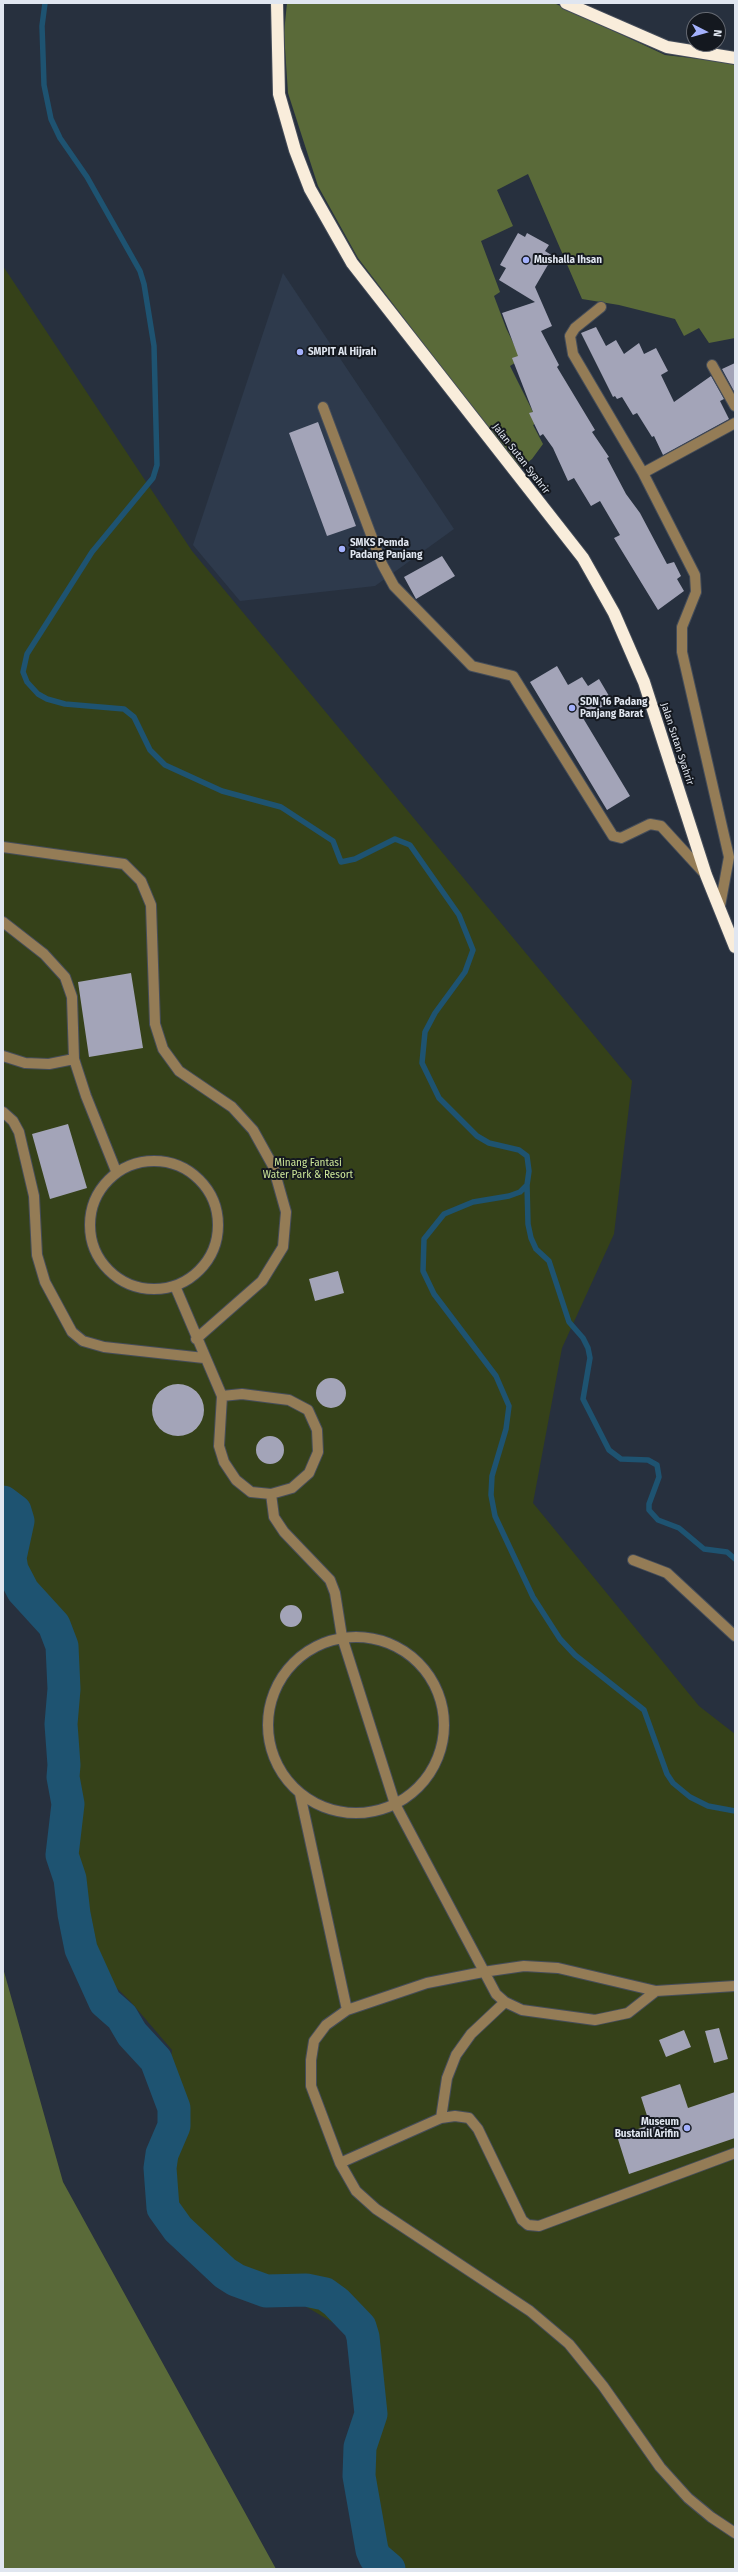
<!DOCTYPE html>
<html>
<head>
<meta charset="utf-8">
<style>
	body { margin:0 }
	#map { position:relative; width:738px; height:2572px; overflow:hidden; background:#27303e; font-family:"Fira Sans",sans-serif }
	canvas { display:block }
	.frame { position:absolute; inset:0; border:4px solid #e0e6f0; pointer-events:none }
	.north { position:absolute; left:686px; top:12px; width:40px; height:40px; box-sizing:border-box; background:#14181f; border:1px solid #666a73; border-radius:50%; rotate:96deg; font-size:11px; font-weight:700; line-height:16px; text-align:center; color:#e0e6f0 }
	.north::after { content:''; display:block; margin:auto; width:14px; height:18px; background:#a4b1fc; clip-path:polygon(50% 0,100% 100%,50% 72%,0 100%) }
</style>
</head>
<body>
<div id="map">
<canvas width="738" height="2572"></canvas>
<div class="frame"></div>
<div class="north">N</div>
</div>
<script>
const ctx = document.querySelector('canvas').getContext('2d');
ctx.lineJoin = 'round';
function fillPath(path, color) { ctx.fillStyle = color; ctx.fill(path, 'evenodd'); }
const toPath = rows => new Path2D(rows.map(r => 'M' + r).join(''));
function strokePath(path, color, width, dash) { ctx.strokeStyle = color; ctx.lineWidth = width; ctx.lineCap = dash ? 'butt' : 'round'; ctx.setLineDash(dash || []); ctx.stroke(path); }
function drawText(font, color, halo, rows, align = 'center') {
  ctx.font = font + ' "Fira Sans",sans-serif'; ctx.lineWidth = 4; ctx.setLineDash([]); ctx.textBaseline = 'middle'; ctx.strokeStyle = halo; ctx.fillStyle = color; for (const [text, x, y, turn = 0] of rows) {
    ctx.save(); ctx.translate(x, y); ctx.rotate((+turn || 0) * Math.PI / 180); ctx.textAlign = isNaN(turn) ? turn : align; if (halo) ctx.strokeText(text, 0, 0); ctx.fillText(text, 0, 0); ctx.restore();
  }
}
const built = toPath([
	[283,273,454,529,375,586,240,601,193,545]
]);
const green = toPath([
	[3,266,192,551,632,1081,614,1234,562,1348,533,1503,699,1706,735,1734,735,2569,407,2569,374,2541,363,2478,354,2335,202,2245,163,2203,159,2159,172,2050,130,2001,84,1956,68,1893,65,1787,77,1698,57,1637,3,1584]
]);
const forest = toPath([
	[287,3,554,3,665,55,735,63,735,338,709,343,699,328,684,336,675,319,619,305,582,299,528,174,497,190,513,226,481,241,500,292,494,296,506,328,521,359,510,366,538,422,533,425,543,444,532,459,519,469,358,258,318,186,288,93,284,33],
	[3,1968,63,2182,276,2569,3,2569]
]);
const stream = toPath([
	[45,3,42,26,44,85,51,119,60,138,87,177,140,271,144,284,154,346,157,465,153,478,92,552,27,654,23,672,27,682,38,694,47,699,65,704,124,709,134,717,150,750,165,765,222,791,281,807,333,841,341,862,355,859,395,839,410,845,459,915,473,950,465,972,435,1013,425,1032,422,1063,439,1098,477,1136,489,1143,519,1150,527,1156,529,1171,527,1185,528,1224,531,1238,536,1249,549,1261,569,1322,583,1338,588,1348,590,1358,583,1399,609,1450,621,1459,648,1460,657,1465,659,1477,649,1504,649,1510,658,1520,679,1528,704,1549,727,1552,735,1559],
	[527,1185,520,1192,509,1196,473,1202,444,1214,424,1239,423,1271,434,1294,496,1376,509,1406,506,1429,492,1476,491,1495,495,1516,533,1597,560,1639,575,1655,644,1710,667,1774,673,1783,690,1797,708,1806,735,1811]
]);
const river = toPath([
	[3,1502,15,1511,18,1521,10,1558,12,1570,23,1591,54,1625,62,1646,64,1689,61,1724,64,1765,63,1777,68,1804,62,1855,70,1879,74,1914,81,1949,105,2002,122,2017,132,2034,156,2060,174,2108,174,2126,162,2154,160,2168,163,2208,178,2229,225,2273,236,2280,266,2291,306,2290,325,2294,336,2302,360,2327,363,2337,371,2414,360,2447,359,2476,372,2550,375,2557,389,2569]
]);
const building = toPath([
	[518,233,525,237,527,233,549,245,545,251,553,256,535,287,552,326,541,331,559,365,557,367,595,430,592,432,609,457,607,458,626,494,640,513,667,564,674,562,681,576,677,579,684,591,658,610,614,538,620,535,600,501,591,506,574,478,568,481,553,448,543,434,540,436,529,413,533,412,512,358,518,356,502,313,535,302,499,280,506,268,500,265],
	[596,327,606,346,616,340,624,354,639,343,644,354,656,348,668,371,661,375,674,402,711,376,724,399,720,401,729,419,663,455,654,436,652,437,637,413,633,415,622,397,617,399,615,396,613,397,581,333],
	[735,363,735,393,722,369],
	[318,422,356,526,327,536,289,433],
	[442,556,455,576,416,599,404,577],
	[557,666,568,685,582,677,588,686,599,679,612,701,583,718,630,796,607,810,530,682],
	[131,973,143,1048,89,1057,78,982],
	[68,1124,87,1188,50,1199,32,1134],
	[338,1271,344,1293,315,1301,309,1279],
	'316 1393a15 15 0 1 1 30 0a15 15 0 1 1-30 0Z',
	'152 1410a26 26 0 1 1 52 0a26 26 0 1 1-52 0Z',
	'256 1450a14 14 0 1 1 28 0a14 14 0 1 1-28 0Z',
	'280 1616a11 11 0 1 1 22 0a11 11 0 1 1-22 0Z',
	[719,2028,728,2059,714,2063,705,2031],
	[684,2030,691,2047,666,2057,659,2040],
	[680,2084,688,2108,735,2092,735,2138,629,2174,617,2136,650,2125,641,2097]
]);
const minor = toPath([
	[601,307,575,328,570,336,573,354,643,473,695,575,696,592,682,627,682,652,729,857,720,906],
	[712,365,735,406],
	[323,407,382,564,394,586,472,666,513,676,613,836,621,838,650,824,661,826,705,874],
	[643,473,735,423],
	[3,847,124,864,141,881,151,905,155,1024,163,1049,179,1071,232,1107,253,1130,273,1166,286,1212,283,1247,262,1281,196,1339],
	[3,922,44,954,65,977,72,997,74,1059,86,1096,116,1171],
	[3,1056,25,1063,49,1064,74,1059],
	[3,1112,13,1121,19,1132,34,1196,37,1255,45,1282,72,1332,83,1341,104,1347,204,1358],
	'90 1225a64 64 0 1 1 128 0a64 64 0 1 1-128 0Z',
	[175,1286,222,1396],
	[242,1394,289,1400,308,1410,317,1430,318,1452,309,1473,292,1488,271,1494,251,1492,236,1480,224,1462,219,1446,222,1396,242,1394],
	[271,1494,274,1517,284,1532,330,1580,335,1593,342,1637,395,1804,496,1994,505,2002,522,2010,595,2020,628,2013,656,1991],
	[633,1560,667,1573,735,1636],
	'268 1725a88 88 0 1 1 176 0a88 88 0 1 1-176 0Z',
	[300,1794,347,2010],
	[735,1986,656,1991,558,1968,524,1966,483,1972,427,1983,347,2010,326,2025,314,2041,311,2060,311,2086,340,2163,356,2191,376,2209,530,2311,569,2344,603,2386,660,2467,688,2498,711,2517,735,2533],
	[441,2118,447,2078,456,2055,471,2034,505,2002],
	[340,2163,441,2118,455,2116,469,2118,478,2129,522,2220,528,2225,539,2226,735,2153]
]);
const highway = toPath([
	[277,3,279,94,295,150,310,189,352,263,583,558,614,613,644,682,706,875,735,947],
	[566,3,667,47,735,58]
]);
const markers = [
	[526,260,4,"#a4b1fc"],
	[300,352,4,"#a4b1fc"],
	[342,549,4,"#a4b1fc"],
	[572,708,4,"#a4b1fc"],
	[687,2128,4,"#a4b1fc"]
];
const poiNames = [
	["Mushalla Ihsan",534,260],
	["SMPIT Al Hijrah",308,352],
	["SMKS Pemda",350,543],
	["Padang Panjang",350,555],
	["SDN 16 Padang",580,702],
	["Panjang Barat",580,714],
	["Museum",679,2122,"right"],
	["Bustanil Arifin",679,2134,"right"]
];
const streetNames = [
	["Jalan Sutan Syahrir",521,459,52],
	["Jalan Sutan Syahrir",677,744,72]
];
const parkNames = [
	["Minang Fantasi",308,1163],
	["Water Park & Resort",308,1175]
];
fillPath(built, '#2e3a4c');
fillPath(green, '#354119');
fillPath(forest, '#5a6a39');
strokePath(stream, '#1e5371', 5.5);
strokePath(river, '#1e5371', 33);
fillPath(building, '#a3a4b8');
strokePath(minor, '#454d5a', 12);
strokePath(highway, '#454d5a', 14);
strokePath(minor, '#947c56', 10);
strokePath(highway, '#f9eddb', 12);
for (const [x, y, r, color] of markers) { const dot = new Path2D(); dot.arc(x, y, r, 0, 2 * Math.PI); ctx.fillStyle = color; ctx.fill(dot); strokePath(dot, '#14181f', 1.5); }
drawText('bold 10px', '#e0e6f0', '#14181f', poiNames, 'left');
drawText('10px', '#e0e6f0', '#14181f', streetNames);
drawText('10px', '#cee89a', '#14181f', parkNames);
</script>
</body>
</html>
